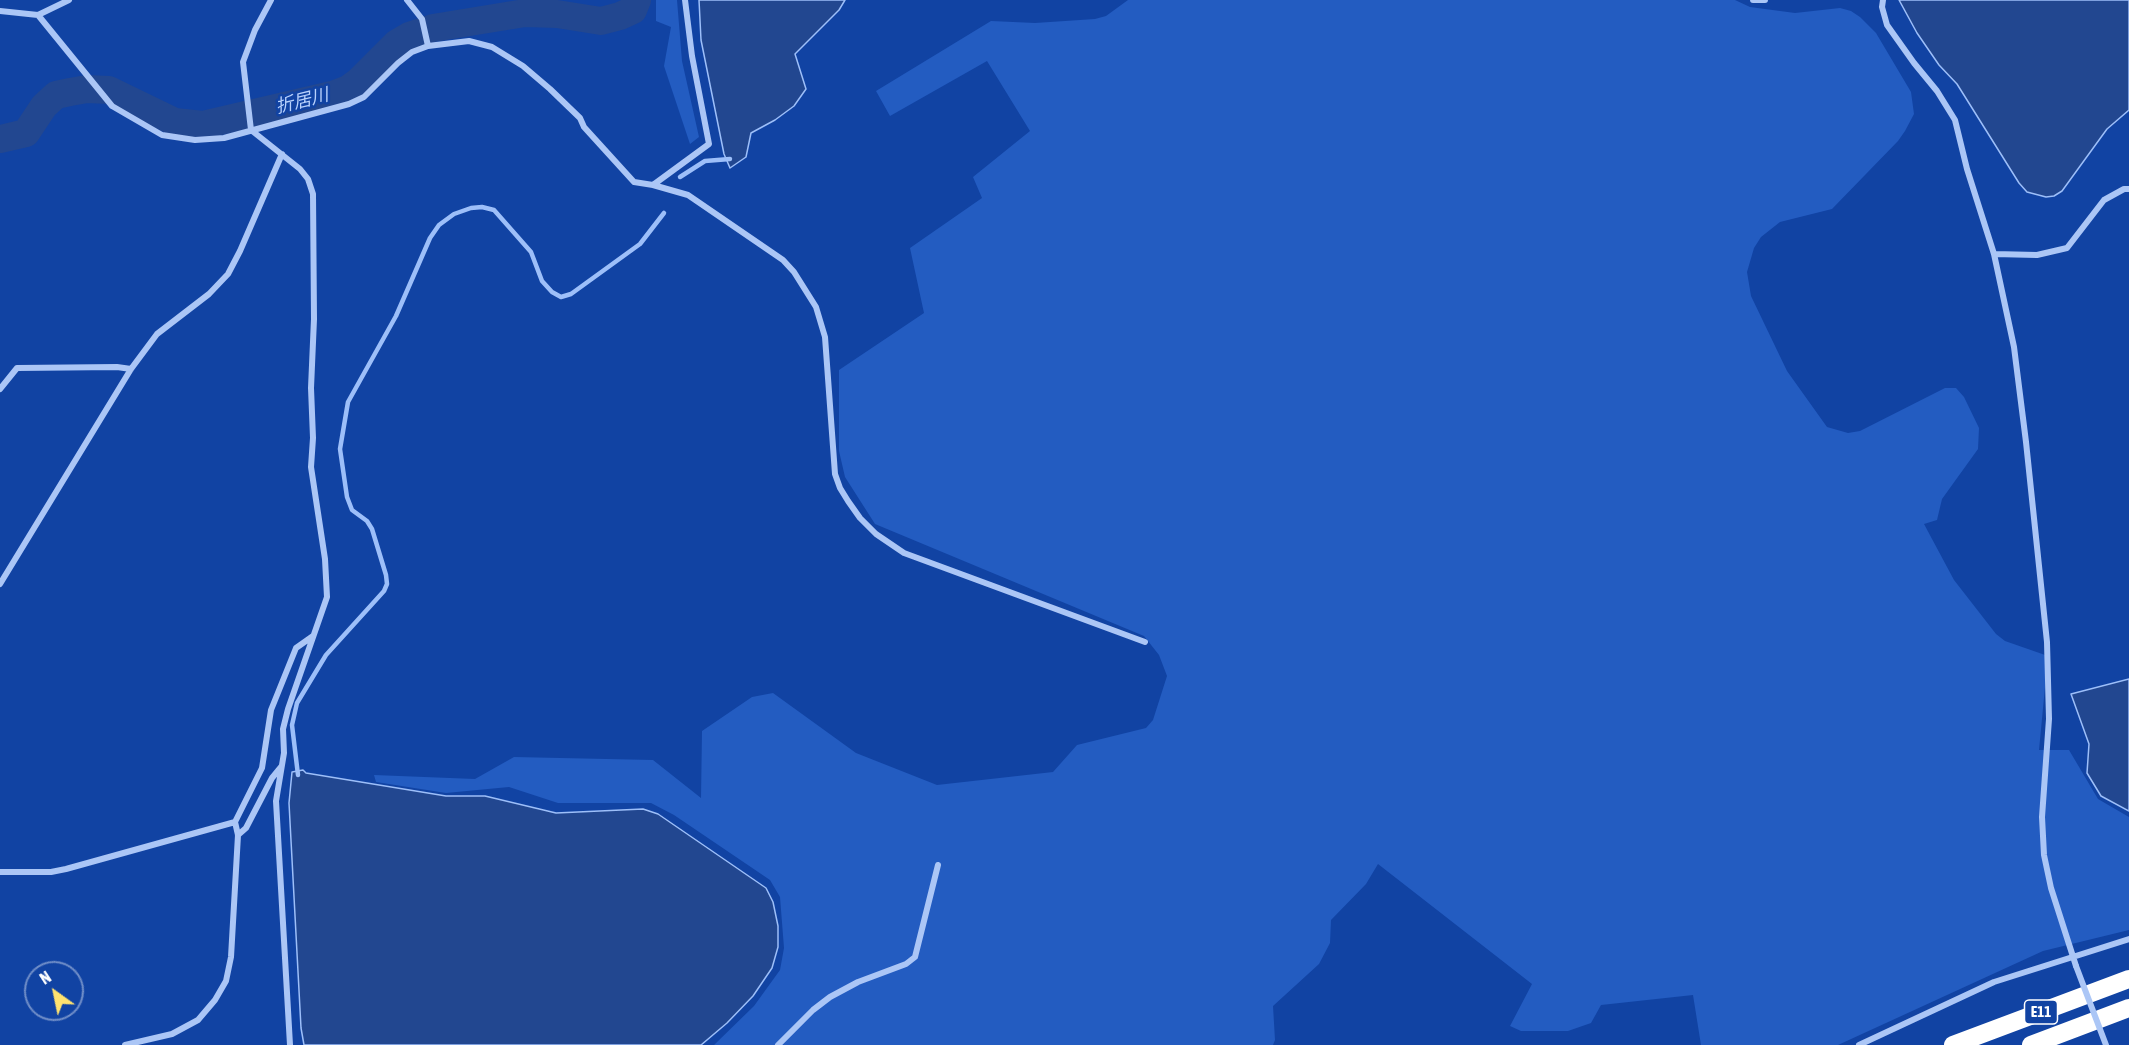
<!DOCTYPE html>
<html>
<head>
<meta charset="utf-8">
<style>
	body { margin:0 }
	#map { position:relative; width:2129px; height:1045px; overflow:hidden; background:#1143a3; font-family:"Asap Condensed",sans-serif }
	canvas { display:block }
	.north { position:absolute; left:24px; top:961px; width:60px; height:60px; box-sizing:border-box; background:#1143a3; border:2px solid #708ec8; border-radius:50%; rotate:327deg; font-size:16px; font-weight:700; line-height:24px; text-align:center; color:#fff }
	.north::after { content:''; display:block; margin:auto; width:21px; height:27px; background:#ffe36f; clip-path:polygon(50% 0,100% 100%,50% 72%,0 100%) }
</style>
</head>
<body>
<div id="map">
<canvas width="2129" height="1045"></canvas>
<div class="north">N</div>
</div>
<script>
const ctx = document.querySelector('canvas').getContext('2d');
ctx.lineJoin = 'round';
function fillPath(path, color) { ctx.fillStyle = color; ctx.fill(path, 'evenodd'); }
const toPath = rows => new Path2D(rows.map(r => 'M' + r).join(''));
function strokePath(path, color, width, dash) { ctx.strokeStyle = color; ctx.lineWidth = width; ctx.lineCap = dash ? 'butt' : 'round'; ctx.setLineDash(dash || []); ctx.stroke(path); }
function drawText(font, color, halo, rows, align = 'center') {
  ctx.font = font + ' "Asap Condensed","Noto Sans JP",sans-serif'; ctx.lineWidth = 5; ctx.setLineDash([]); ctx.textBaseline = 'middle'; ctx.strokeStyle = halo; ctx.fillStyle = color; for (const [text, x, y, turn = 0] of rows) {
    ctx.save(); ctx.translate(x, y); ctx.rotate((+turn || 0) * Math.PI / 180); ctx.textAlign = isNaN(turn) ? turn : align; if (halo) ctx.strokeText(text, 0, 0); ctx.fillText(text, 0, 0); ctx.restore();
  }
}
const green = toPath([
	[656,0,677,0,682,61,699,137,690,144,664,66,671,27,656,21],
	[1128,0,1735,0,1750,7,1795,13,1840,8,1851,11,1860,17,1876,33,1911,92,1914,114,1905,131,1898,141,1832,209,1780,222,1761,237,1754,248,1747,272,1751,296,1787,371,1827,427,1848,433,1860,431,1945,388,1956,388,1964,397,1979,428,1978,449,1942,499,1937,520,1924,524,1954,580,1996,634,2005,641,2048,656,2039,750,2069,750,2098,799,2129,817,2129,930,2043,951,1838,1045,1701,1045,1693,995,1601,1005,1591,1023,1568,1031,1521,1031,1510,1026,1532,984,1378,864,1366,884,1331,920,1330,943,1319,964,1273,1006,1275,1040,1273,1045,714,1045,754,1006,780,970,784,948,780,897,770,880,674,815,651,803,558,803,509,787,446,793,376,782,374,775,475,779,514,757,653,760,701,798,702,731,752,697,773,693,856,753,937,785,1053,772,1077,745,1146,728,1153,720,1167,676,1159,655,1144,636,875,524,845,477,839,451,839,370,924,313,910,248,982,198,973,177,1030,131,987,61,890,116,876,91,991,21,1035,23,1095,19,1106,16]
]);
const water = toPath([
	[699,0,845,0,839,10,795,54,806,89,794,106,775,120,751,133,746,157,730,168,724,154,701,40,699,0],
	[1899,0,2129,0,2129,110,2107,129,2062,191,2054,196,2046,197,2027,192,2019,183,1957,84,1939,65,1917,33,1899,0],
	[2129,679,2129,811,2101,796,2087,773,2089,744,2071,694,2129,679],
	[303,770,306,773,446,796,485,796,556,813,643,809,658,814,766,888,773,902,778,926,778,947,772,968,753,996,727,1023,701,1045,304,1045,301,1028,289,803,292,772,303,770]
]);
const stream = toPath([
	[680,177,705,161,730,159],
	[298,775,292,725,297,703,326,655,384,591,387,584,386,575,372,529,367,521,352,510,347,497,340,449,348,402,396,316,430,238,439,225,454,214,471,208,482,207,494,210,531,252,542,281,552,292,561,297,571,294,640,244,664,213]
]);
const river = toPath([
	[0,139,26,133,44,106,56,95,70,92,87,89,109,90,175,122,203,125,332,95,348,89,359,81,397,43,409,36,433,28,525,13,557,14,601,21,620,16,633,10,637,0]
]);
const minor = toPath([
	[271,0,255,30,243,62,251,130,300,169,308,179,313,194,314,319,311,388,313,438,311,467,325,559,327,597,288,709,283,729,284,753,276,801,290,1045],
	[407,0,422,19,428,46],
	[1753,0,1765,0],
	[1883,0,1882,7,1887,25,1914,63,1937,91,1955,120,1967,169,1994,254,2014,347,2026,442,2047,642,2049,719,2042,817,2044,855,2051,888,2076,966],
	[0,11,38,15,69,0],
	[38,15,112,106,162,135,195,140,224,138,349,104,364,97,398,63,412,52,428,46,469,41,492,47,523,66,550,89,580,118,584,127,634,182,653,185,688,195,783,260,794,272,816,307,825,337,835,474,840,488,848,501,860,518,876,534,904,553,1145,642],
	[653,185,709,144,692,56,685,0],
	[1994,254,2037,255,2067,248,2104,200,2124,189,2129,189],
	[0,389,17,368,117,367,131,369],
	[0,584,131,369,157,334,209,294,228,274,240,251,282,154],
	[238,835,246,828,272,778,281,767],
	[0,872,51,872,66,869,235,822],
	[125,1045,172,1034,198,1020,215,1000,226,981,231,957,238,835,235,822,262,768,271,710,296,648,313,636],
	[778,1045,813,1010,830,997,858,982,906,964,915,957,938,865],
	[1859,1045,1994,982,2129,939]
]);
const motorway = toPath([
	[1953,1045,2129,979],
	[2031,1045,2129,1008]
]);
const minorBridge = toPath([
	[2076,966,2106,1045]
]);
const shields = [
	[2041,1012,33]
];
const shieldNames = [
	["E11",2041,1012]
];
const waterNames = [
	["折居川",302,101,-14]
];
fillPath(green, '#235cc1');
fillPath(water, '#224790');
strokePath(water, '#9dbff9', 1.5);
strokePath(stream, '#9dbff9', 4.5);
strokePath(river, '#224790', 28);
strokePath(minor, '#abc6f6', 6);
strokePath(motorway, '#fff', 18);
strokePath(minorBridge, '#abc6f6', 6);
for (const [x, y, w] of shields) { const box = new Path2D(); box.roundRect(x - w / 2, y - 12, w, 24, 4.5); ctx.fillStyle = '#1143a3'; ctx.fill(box); strokePath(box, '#fff', 1.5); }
drawText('bold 15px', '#fff', null, shieldNames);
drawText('italic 18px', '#b8d1fc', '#1143a3', waterNames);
</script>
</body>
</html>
